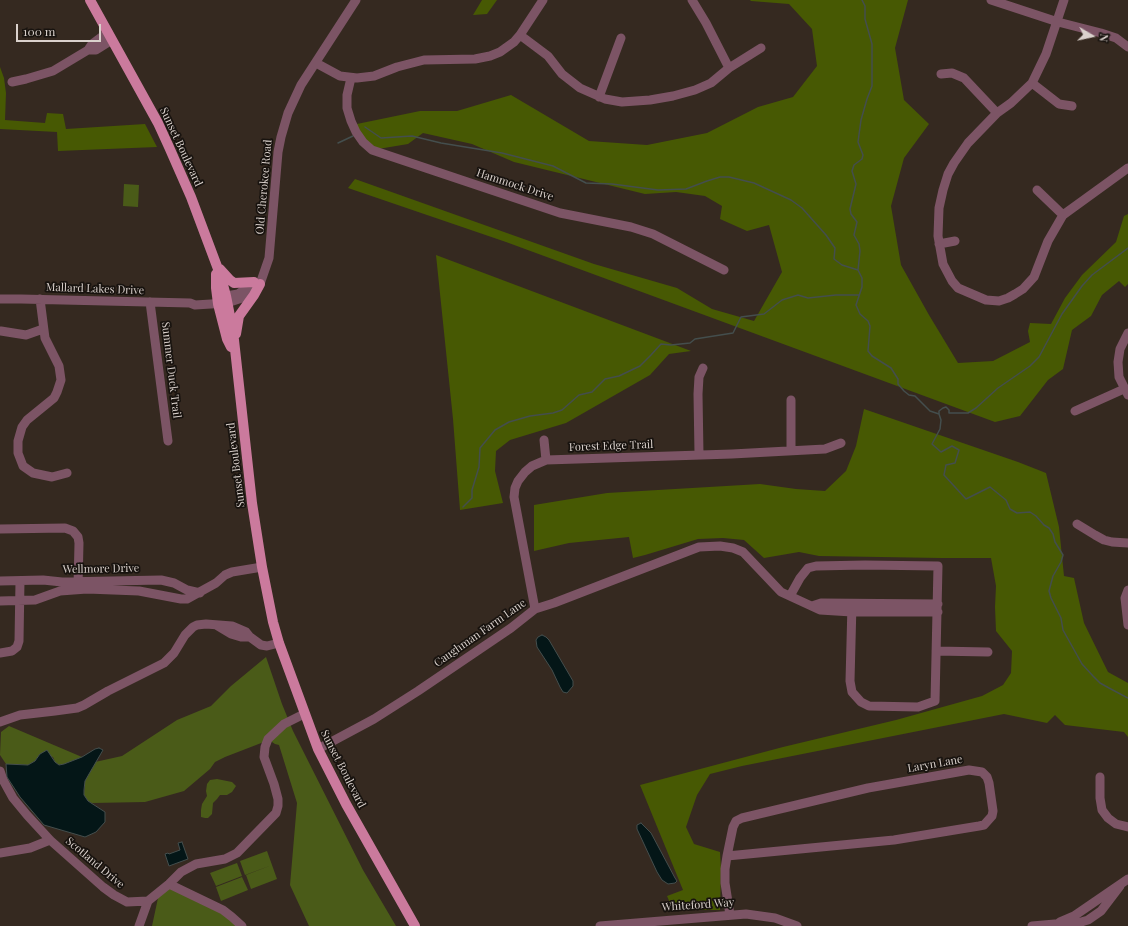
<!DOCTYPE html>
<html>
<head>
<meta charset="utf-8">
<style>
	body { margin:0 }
	#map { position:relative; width:1128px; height:926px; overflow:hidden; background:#352920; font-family:"Playfair Display",serif }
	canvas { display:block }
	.north { position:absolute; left:1072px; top:16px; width:40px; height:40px; -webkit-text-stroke:3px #18130f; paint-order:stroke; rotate:99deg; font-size:11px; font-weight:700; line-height:16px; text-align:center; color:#dad1cc }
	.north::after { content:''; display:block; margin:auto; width:14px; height:18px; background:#dad1cc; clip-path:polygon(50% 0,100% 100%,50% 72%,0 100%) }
	.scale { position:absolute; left:16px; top:24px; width:85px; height:18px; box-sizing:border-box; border:2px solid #dad1cc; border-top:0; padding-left:5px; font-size:12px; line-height:14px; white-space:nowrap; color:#dad1cc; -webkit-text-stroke:3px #18130f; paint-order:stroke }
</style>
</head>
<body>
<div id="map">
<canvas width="1128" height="926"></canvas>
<div class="north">N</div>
<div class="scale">100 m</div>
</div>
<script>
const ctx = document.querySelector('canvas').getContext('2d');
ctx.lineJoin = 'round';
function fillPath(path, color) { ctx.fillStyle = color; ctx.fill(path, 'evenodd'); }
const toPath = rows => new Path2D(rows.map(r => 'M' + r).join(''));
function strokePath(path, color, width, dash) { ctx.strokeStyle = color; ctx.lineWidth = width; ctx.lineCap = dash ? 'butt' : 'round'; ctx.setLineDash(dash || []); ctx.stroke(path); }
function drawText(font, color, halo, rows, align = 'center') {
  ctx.font = font + ' "Playfair Display",serif'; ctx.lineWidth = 3.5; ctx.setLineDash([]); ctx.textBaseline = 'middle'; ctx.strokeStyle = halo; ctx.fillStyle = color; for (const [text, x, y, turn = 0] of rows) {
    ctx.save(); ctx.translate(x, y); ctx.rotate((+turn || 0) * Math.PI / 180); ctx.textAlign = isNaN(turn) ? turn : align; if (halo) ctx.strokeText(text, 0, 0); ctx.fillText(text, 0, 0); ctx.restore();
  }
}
const green = toPath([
	[124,184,139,185,138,207,123,206],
	[266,657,282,704,293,731,363,870,396,926,309,926,290,885,297,803,279,745,275,744,269,740,225,757,215,762,210,769,184,791,145,802,92,803,88,801,84,795,85,781,88,773,64,764,59,765,55,762,53,757,40,754,35,761,28,765,6,764,0,755,1,732,9,726,82,757,95,762,122,756,177,720,211,706,231,686],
	[217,779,232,782,236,786,232,792,227,795,220,795,217,799,213,803,212,814,208,818,205,818,201,817,201,810,202,804,207,796,206,791,207,784,210,780],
	[267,851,272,865,245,875,240,861],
	[237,863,242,876,216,886,210,873],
	[272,865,277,879,251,889,246,875],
	[242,877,248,890,221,901,216,887],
	[170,888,222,913,238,926,152,926,158,898]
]);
const forest = toPath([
	[482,0,497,0,487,14,473,15],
	[750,0,908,0,895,48,904,100,929,124,904,158,891,206,901,265,929,315,958,363,993,361,1030,342,1028,331,1030,323,1051,324,1065,298,1082,275,1116,242,1124,216,1128,214,1128,284,1125,287,1119,281,1102,295,1091,316,1072,330,1063,369,1048,380,1020,416,995,422,506,242,348,188,355,179,594,264,677,288,712,309,754,321,782,272,769,225,747,231,720,219,722,206,705,196,676,192,645,194,514,162,472,144,423,133,408,144,372,150,352,125,420,111,457,111,511,95,589,141,647,145,707,133,758,107,793,97,817,66,812,29,789,4,751,1],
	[0,67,4,78,6,93,5,120,45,123,47,113,63,114,66,129,145,124,157,147,58,151,57,132,0,129],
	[436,255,691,351,669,354,650,375,566,423,510,440,496,451,495,471,503,503,460,510,453,419],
	[864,409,1018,462,1046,473,1059,527,1064,576,1074,578,1084,623,1108,672,1128,683,1128,737,1124,732,1065,725,1055,715,1047,723,1004,714,742,766,710,774,697,795,686,827,694,844,720,852,721,869,720,910,673,910,667,896,683,890,640,785,783,747,896,720,982,696,1003,685,1011,673,1012,651,996,631,995,607,996,586,991,558,941,558,819,556,799,552,764,558,744,540,723,538,698,539,645,555,633,558,629,537,569,543,534,551,534,505,607,493,760,484,796,489,825,491,846,471,856,446]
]);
const water = toPath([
	[542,635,546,637,549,640,573,681,573,686,567,693,563,692,560,687,552,670,537,647,536,640,538,637,542,635],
	[99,748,103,750,89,774,85,781,84,790,84,795,88,801,105,812,105,822,96,832,85,837,44,825,20,797,7,777,6,764,28,765,35,761,40,754,47,750,55,762,59,765,64,764,82,757,95,749,99,748],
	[641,823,651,833,675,878,677,881,675,883,668,884,662,880,657,872,637,829,637,825,641,823],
	[182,842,188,859,169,866,165,854,168,853,169,854,180,850,178,843,182,842]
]);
const stream = toPath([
	[862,0,865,6,865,19,872,44,872,86,867,99,861,120,858,142,863,155,862,159,854,165,852,171,856,184,850,209,851,214,857,222,854,235,859,244,860,251,858,270,862,278,862,287,856,305,860,314,868,321,870,326,868,351,872,356,891,368,898,379,898,384,904,391,909,395,915,396,930,411,939,414],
	[365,127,381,138,412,136,441,143,502,153,553,166,586,183,612,184,658,190,686,189,707,181,720,177,729,177,754,183,791,200,802,208,826,235,835,248,834,259,842,265,858,270],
	[338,143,353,136],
	[939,414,941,420,940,429,932,444,941,452,952,446,959,450,955,463,946,465,944,475,966,499,990,487,1006,500,1010,509,1017,513,1030,512,1036,516,1044,525,1049,528,1053,534,1055,542,1063,555,1061,562,1053,576,1049,591,1051,598,1061,618,1063,630,1082,664,1093,676,1100,683,1109,688,1128,698],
	[939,414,939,411,943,408,946,407,949,410,949,413,968,413,976,408,998,388,1030,366,1039,357,1062,314,1082,286,1092,275,1128,248],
	[463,507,472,498,472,490,479,467,480,448,495,430,509,422,530,416,553,413,562,410,579,395,592,392,605,379,619,376,640,366,651,355,661,344,671,345,690,343,695,339,733,333,741,317,764,314,782,300,798,295,808,298,836,295,859,295]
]);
const minor = toPath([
	[692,0,706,23,729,68],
	[991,0,1058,22,1101,33,1116,38,1128,47],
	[1064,0,1046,54,1032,83,1011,103,997,113,968,143,954,163,948,174,943,190,939,208,938,236,943,264,952,281,958,288,986,300,999,301,1008,298,1015,294,1023,289,1034,277,1048,241,1063,215,1128,168],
	[520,35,548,56,562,74,580,88,605,99,622,102,650,100,673,96,695,90,711,83,729,68,761,48],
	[88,50,92,44,108,32],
	[316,63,340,76,357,78,374,76,397,67,424,60,475,59,490,56,500,52,514,42,520,35,543,0],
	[941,74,952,73,964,78,997,113],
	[351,78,347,95,347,108,351,121,356,132,363,142,372,150,560,213,631,227,653,234,724,270],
	[12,82,26,79,53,71,88,50,96,50,112,40],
	[1032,83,1059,104,1072,106],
	[599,97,621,38],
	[1037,190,1063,215],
	[939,244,955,241],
	[220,297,238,294,254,283],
	[0,299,21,299,190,303,195,305,227,303,245,297,260,284,269,258,278,152,281,137,288,113,301,85,356,0],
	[40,299,45,338,59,366,61,380,57,392,54,398,27,420,22,427,18,441,18,453,23,466,33,473,52,477,67,473],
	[150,302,168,441],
	[1,331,26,335,43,329],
	[1128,333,1120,349,1118,362,1119,377,1128,395],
	[791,400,791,450],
	[1075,411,1124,389],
	[544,440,546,460],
	[699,454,698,394,699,377,703,368],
	[1077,524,1095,535,1104,540,1112,542,1128,543],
	[0,529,65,528,73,531,78,537,79,543,78,586],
	[0,581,43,580,62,582,161,580,174,583,187,590,200,593],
	[1128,590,1125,598,1128,625],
	[790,596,800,578,808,568,816,566,865,565,938,566,935,701,918,707,869,706,861,702,852,692,850,681,852,604],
	[0,601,35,600,60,591,87,589,139,591,181,599,187,599,216,583,225,575,232,572,262,567],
	[812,606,821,603,938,604],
	[535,609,514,497,515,488,518,481,525,472,532,466,546,460,732,454,825,449,841,443],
	[216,625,231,634,241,637,250,637],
	[936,651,988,652],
	[0,653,12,651,17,647,19,641,20,581],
	[0,722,20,715,55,711,77,708,84,705,108,691,164,663,174,653,185,635,193,627,197,625,206,624,232,626,246,632,250,637,261,645,267,646,279,643],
	[318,749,374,719,418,691,511,628,535,609,554,603,699,547,720,546,733,548,743,552,781,592,820,610,852,612,938,612],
	[0,771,3,780,13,798,27,815,50,840,103,887,114,895,127,902,148,901,169,884,181,872,196,864,225,859,237,853,276,813,278,806,278,799,274,784,264,757,265,747,268,739,284,724,304,714],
	[1100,777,1100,798,1102,810,1108,818,1116,824,1128,827],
	[0,853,30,848,50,840],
	[727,856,894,840,979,826,984,825,992,816,993,811,989,783,987,777,982,772,969,770,868,788,742,818,736,821,733,827,727,856,725,869,725,883,730,915],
	[169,884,223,910,232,917,242,926],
	[1060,922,1074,916,1128,879],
	[139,926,148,901],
	[600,926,746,914,775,918,797,926],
	[1032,926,1055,924,1071,925,1088,920,1101,911,1120,886]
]);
const major = toPath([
	[90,0,158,123,169,147,191,197,221,277,226,296,233,331,252,503,262,567,273,622,279,643,318,749,346,804,415,926],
	[220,269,230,280,234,283,254,282],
	[216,274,216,288,218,304,227,339,231,347],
	[236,334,239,316,254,295,260,284]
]);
const streetNames = [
	["Sunset Boulevard",181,147,65],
	["Hammock Drive",515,185,18],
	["Old Cherokee Road",264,187,-85],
	["Mallard Lakes Drive",95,289,2],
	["Summer Duck Trail",171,370,83],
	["Forest Edge Trail",611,446,-2],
	["Sunset Boulevard",236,465,-97],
	["Wellmore Drive",101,569,-1],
	["Caughman Farm Lane",480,633,-35],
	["Laryn Lane",935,764,-10],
	["Sunset Boulevard",343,769,63],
	["Scotland Drive",95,863,40],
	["Whiteford Way",698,905,-4]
];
fillPath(green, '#4a5b18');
fillPath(forest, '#475903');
fillPath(water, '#041617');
strokePath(water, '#444e4d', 1);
strokePath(stream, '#444e4d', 1.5);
strokePath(minor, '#7c5465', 9);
strokePath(major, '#cb7a9d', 10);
drawText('11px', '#dad1cc', '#18130f', streetNames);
</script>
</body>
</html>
